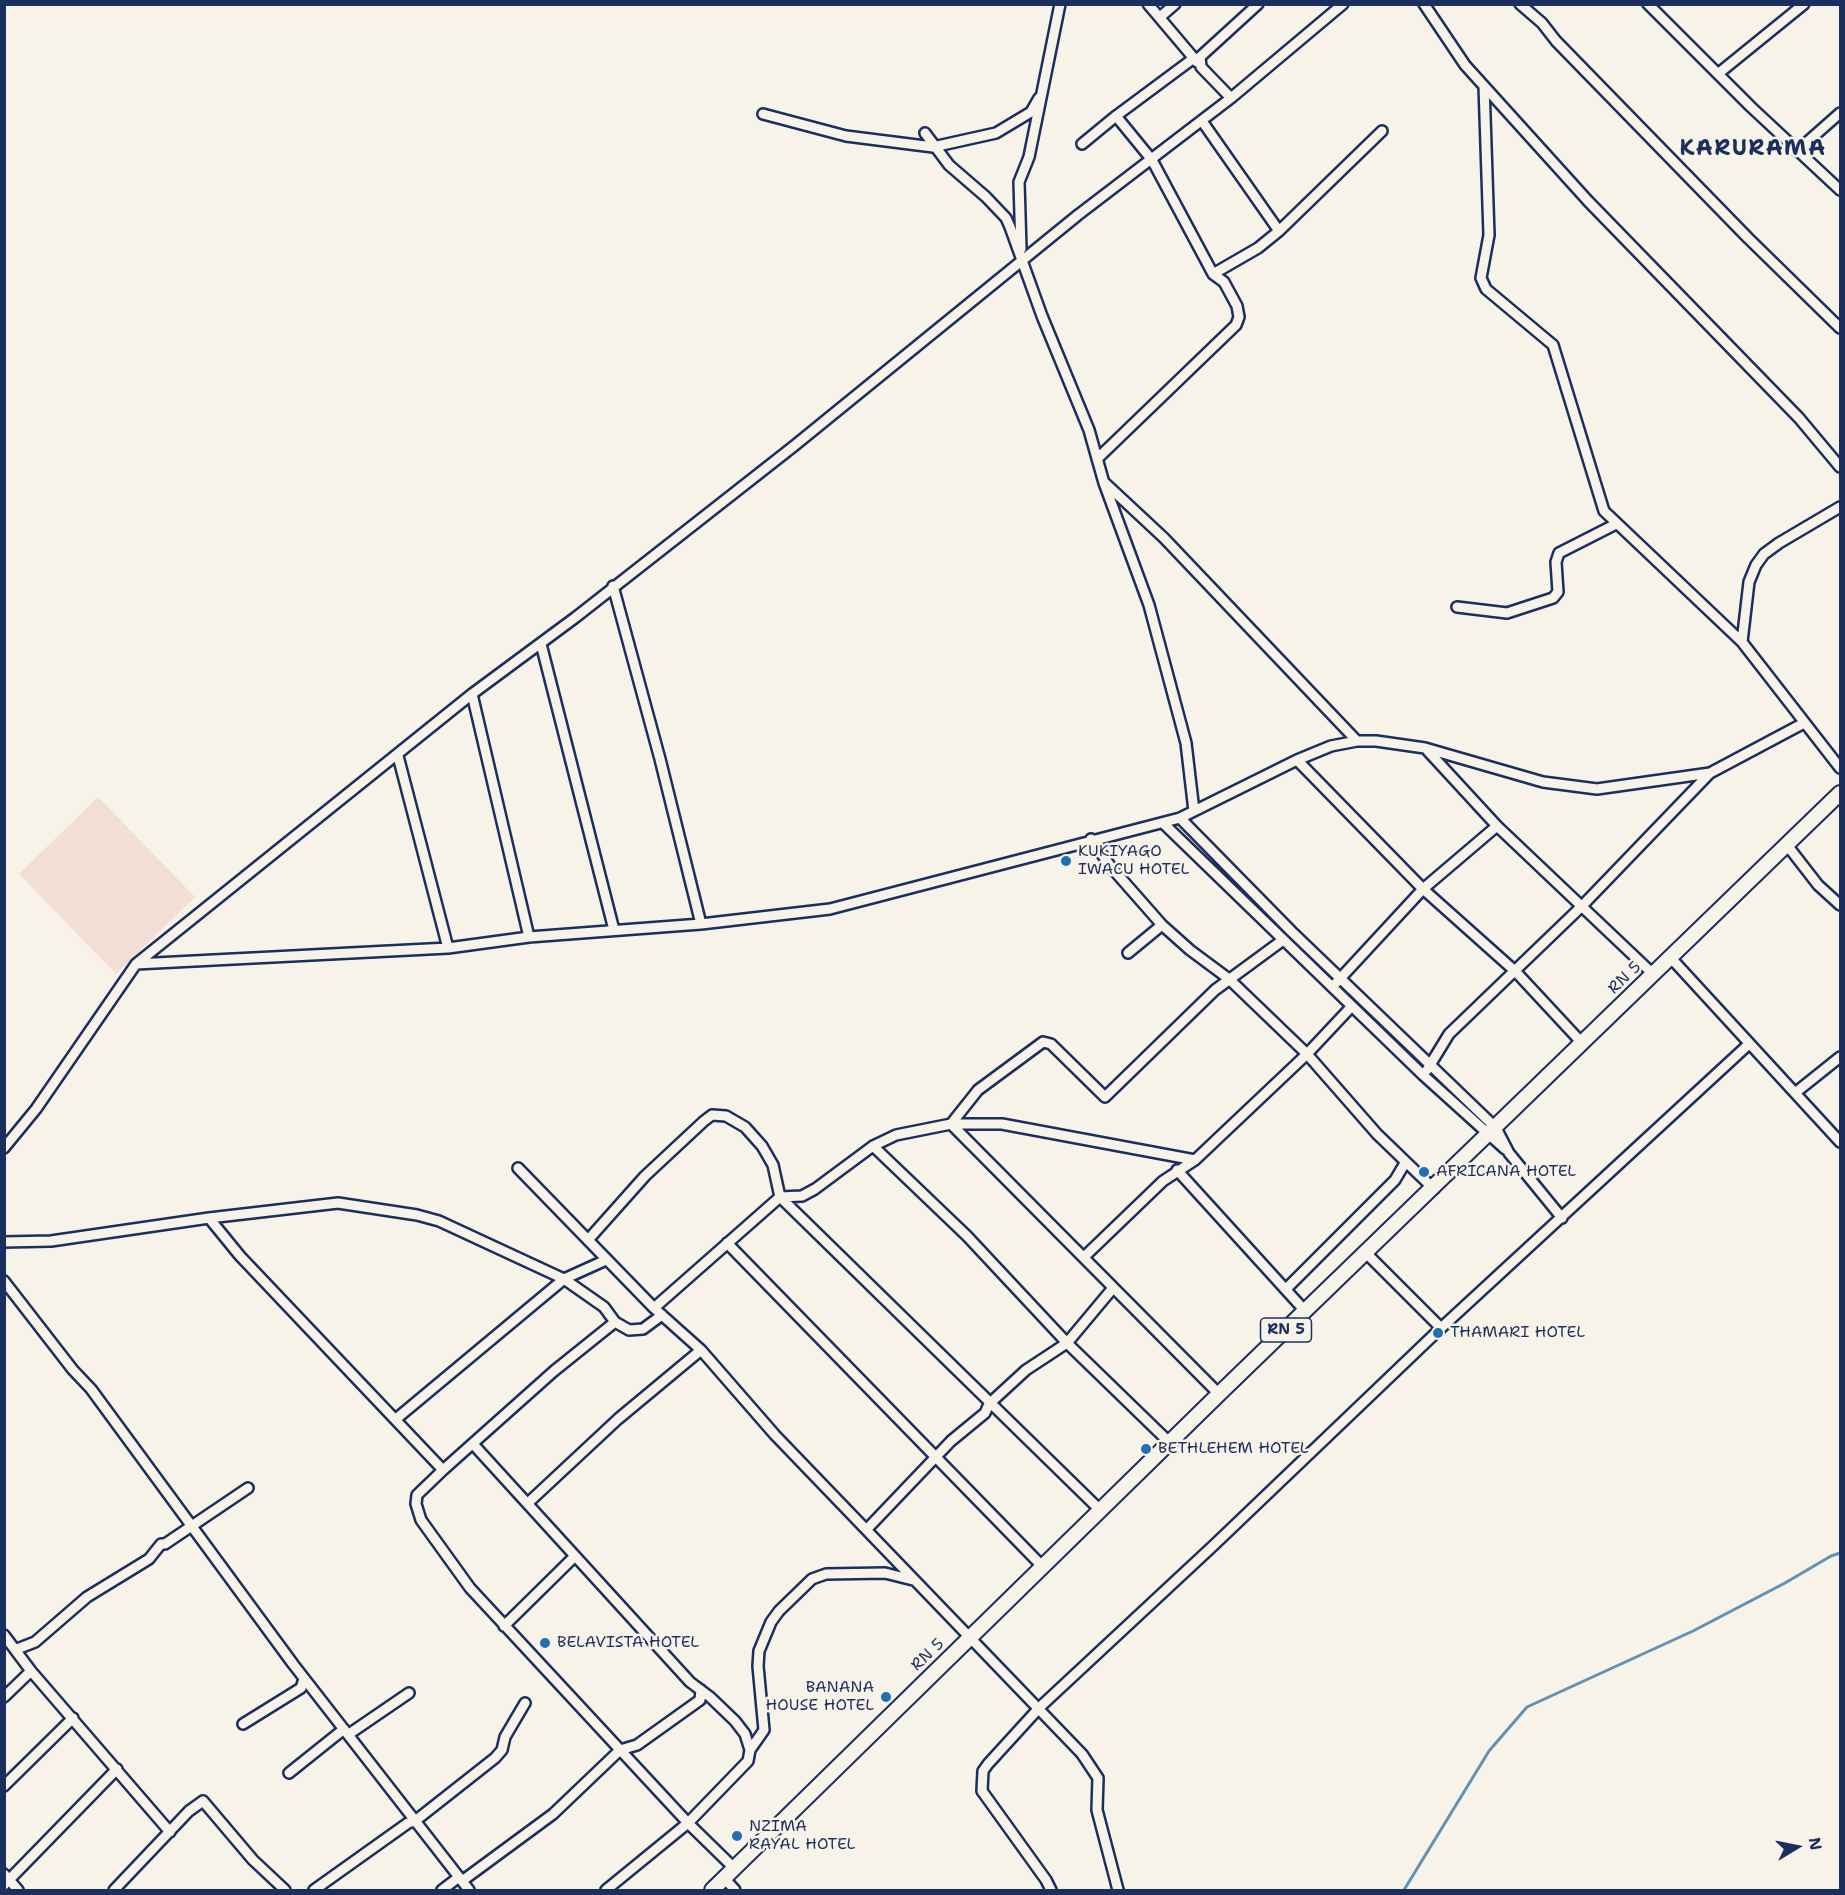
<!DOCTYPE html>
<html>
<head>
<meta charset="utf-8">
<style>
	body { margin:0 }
	#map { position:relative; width:1845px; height:1895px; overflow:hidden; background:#f7f3e8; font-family:"Shantell Sans",sans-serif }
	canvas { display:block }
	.frame { position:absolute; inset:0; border:6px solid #1b2f5e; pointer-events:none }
	.north { position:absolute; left:1767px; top:1817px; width:60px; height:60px; -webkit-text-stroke:4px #f7f3e8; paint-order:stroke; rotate:80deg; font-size:16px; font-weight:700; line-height:24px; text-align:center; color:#1b2f5e }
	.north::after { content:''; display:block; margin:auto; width:21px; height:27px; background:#1b2f5e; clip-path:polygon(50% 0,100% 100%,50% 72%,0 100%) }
</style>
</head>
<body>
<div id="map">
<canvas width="1845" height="1895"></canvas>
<div class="frame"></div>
<div class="north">N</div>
</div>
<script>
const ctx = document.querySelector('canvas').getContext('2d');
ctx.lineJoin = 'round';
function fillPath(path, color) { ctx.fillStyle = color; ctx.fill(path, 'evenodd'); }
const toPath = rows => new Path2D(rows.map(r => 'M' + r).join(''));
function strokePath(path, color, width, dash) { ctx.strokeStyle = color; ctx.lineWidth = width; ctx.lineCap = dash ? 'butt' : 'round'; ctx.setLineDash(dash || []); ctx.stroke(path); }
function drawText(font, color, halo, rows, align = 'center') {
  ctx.font = font + ' "Shantell Sans",sans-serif'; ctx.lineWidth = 5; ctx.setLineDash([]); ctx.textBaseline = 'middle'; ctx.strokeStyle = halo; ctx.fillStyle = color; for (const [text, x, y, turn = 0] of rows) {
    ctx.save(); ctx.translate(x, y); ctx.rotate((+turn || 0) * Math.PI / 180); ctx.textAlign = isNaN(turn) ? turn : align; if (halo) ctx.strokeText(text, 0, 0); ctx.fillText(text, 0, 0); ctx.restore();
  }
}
const built = toPath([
	[98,797,195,897,116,974,19,874]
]);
const stream = toPath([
	[1404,1890,1489,1751,1527,1707,1693,1631,1785,1583,1831,1556,1840,1553]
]);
const minor = toPath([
	[1148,4,1197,62],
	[1424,4,1465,65,1588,201,1799,418,1840,467],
	[1520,4,1542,23,1556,41,1748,238,1840,328],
	[1648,4,1751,107,1840,190],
	[1160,17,1175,4],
	[1719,73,1804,4],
	[1484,86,1489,235,1481,278,1486,289,1553,345,1604,511,1742,642,1840,768],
	[1231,98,1201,67,1200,57,1258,4],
	[763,114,846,136,933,147,996,133,1031,112,1039,98],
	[1202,121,1279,231],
	[925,133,949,165,986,197,1006,218,1010,227,1042,316,1089,430,1104,483,1149,605,1186,743,1194,811],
	[1082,144,1116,116],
	[1797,151,1840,113],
	[1021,249,1019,182,1029,157,1060,4],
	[1213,274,1258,248,1279,231,1382,131],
	[1097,459,1236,325,1239,317,1237,306,1224,282,1213,274,1152,160,1116,116,1194,58],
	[1105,483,1164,538,1357,741],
	[613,586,660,759,701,924],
	[1457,607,1507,613,1553,598,1558,592,1556,562,1559,553,1616,524],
	[1742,642,1749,582,1756,565,1764,554,1779,543,1840,507],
	[541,644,614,930],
	[472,694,529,937],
	[1427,750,1497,826,1653,974],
	[398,756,448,948],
	[1297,760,1423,889,1516,972,1582,1043],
	[1180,818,1291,931,1496,1128,1509,1153,1562,1218],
	[1163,823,1423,1075,1505,1149],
	[1091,839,1111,867,1162,925,1190,950,1229,979,1307,1054,1377,1134,1434,1189],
	[1787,845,1818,885,1840,905],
	[1128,953,1162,925],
	[1671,958,1840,1142],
	[136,964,448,948,529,937,701,924,830,909,1180,818,1297,760,1331,746,1357,741,1376,741,1425,748,1543,782,1597,789,1710,773,1804,723],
	[1336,983,1423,889,1497,826],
	[1427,1070,1449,1034,1582,906,1710,773],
	[1795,1093,1840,1057],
	[873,1146,967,1236,1067,1343,1170,1443],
	[4,1148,36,1109,136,964,472,694,576,617,794,446,1078,215,1231,98,1343,4],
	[518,1168,654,1308,701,1350,775,1435,1082,1754,1098,1778,1097,1810,1118,1890],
	[1177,1170,1306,1312],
	[209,1218,338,1203,417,1215,439,1221,564,1279,604,1307,615,1322],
	[588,1240,645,1176,704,1121,712,1115,726,1116,745,1127,762,1146,773,1165,780,1197,1100,1510],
	[4,1242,51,1241,209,1218,240,1256,443,1470],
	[727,1243,1042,1566],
	[1366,1253,1441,1328],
	[1084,1257,1163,1181,1195,1160,1307,1054,1352,1006],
	[4,1281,73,1370,91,1389,293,1664,469,1890],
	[1286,1289,1395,1180,1405,1163],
	[654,1308,780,1197,802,1196,815,1189,873,1146,896,1135,951,1124,1002,1124,1195,1160],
	[662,1315,643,1329,629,1330,615,1322,554,1371,443,1470,417,1495,416,1504,421,1520,470,1588,688,1823,734,1868],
	[1219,1394,951,1124,978,1090,1043,1042,1051,1044,1105,1097,1215,990,1283,940],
	[396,1419,564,1279,606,1260],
	[473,1444,690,1682,710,1697,735,1721,745,1734,750,1750],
	[529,1502,618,1419,701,1350],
	[868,1528,951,1441,985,1413,989,1404,1026,1370,1067,1343,1113,1288],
	[504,1626,574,1557],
	[4,1635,31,1671,170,1832],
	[17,1649,35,1642,87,1597,149,1559,161,1544,165,1544,248,1488],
	[4,1697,31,1671],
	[243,1724,301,1688,304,1679],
	[349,1734,409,1693],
	[289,1773,344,1729],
	[4,1786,73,1718],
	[4,1874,18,1890],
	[724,1878,735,1890],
	[462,1881,553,1814,620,1750,637,1745,700,1700,701,1690],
	[4,1885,117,1769],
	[114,1890,189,1811,203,1801,253,1860,285,1890],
	[314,1890,408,1823,415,1821,495,1758,502,1750,505,1737,525,1703],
	[442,1890,459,1877],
	[606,1890,688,1823,748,1761,750,1750,764,1730,758,1666,759,1651,771,1622,779,1611,812,1579,826,1574,885,1573,913,1580],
	[1051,1890,1046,1880,982,1791,983,1771,988,1764,1040,1707,1214,1545,1441,1328,1749,1044]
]);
const primary = toPath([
	[712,1890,1219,1394,1840,793]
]);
const markers = [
	[1066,861,6,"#1f6fb2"],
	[1424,1172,6,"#1f6fb2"],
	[1438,1333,6,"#1f6fb2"],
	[1146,1449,6,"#1f6fb2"],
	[545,1643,6,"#1f6fb2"],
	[886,1697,6,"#1f6fb2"],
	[737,1836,6,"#1f6fb2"]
];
const shields = [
	[1286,1330,51]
];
const shieldNames = [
	["RN 5",1286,1330]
];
const poiNames = [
	["KUKIYAGO",1078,852],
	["IWACU HOTEL",1078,870],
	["AFRICANA HOTEL",1436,1172],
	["THAMARI HOTEL",1450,1333],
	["BETHLEHEM HOTEL",1158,1449],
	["BELAVISTA HOTEL",557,1643],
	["BANANA",874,1688,"right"],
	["HOUSE HOTEL",874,1706,"right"],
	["NZIMA",749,1827],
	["RAYAL HOTEL",749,1845]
];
const streetNames = [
	["RN 5",1625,978,-44],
	["RN 5",928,1655,-44]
];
const districtNames = [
	["KARURAMA",1753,149]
];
fillPath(built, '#f2ded4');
strokePath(stream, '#6092b5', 3);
strokePath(minor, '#1b2f5e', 14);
strokePath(primary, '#1b2f5e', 18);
strokePath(minor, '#f7f3e8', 9);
strokePath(primary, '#f7f3e8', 14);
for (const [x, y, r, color] of markers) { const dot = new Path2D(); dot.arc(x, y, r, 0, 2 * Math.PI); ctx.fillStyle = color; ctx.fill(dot); strokePath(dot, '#f7f3e8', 2); }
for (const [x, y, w] of shields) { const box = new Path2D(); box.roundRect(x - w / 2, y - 12, w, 24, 4.5); ctx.fillStyle = '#f7f3e8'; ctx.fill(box); strokePath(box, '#1b2f5e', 1.5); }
drawText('bold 15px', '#1b2f5e', null, shieldNames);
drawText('16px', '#1b2f5e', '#f7f3e8', poiNames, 'left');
drawText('16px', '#1b2f5e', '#f7f3e8', streetNames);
ctx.letterSpacing = '1.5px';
drawText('bold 22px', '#1b2f5e', '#f7f3e8', districtNames);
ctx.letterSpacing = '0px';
</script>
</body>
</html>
